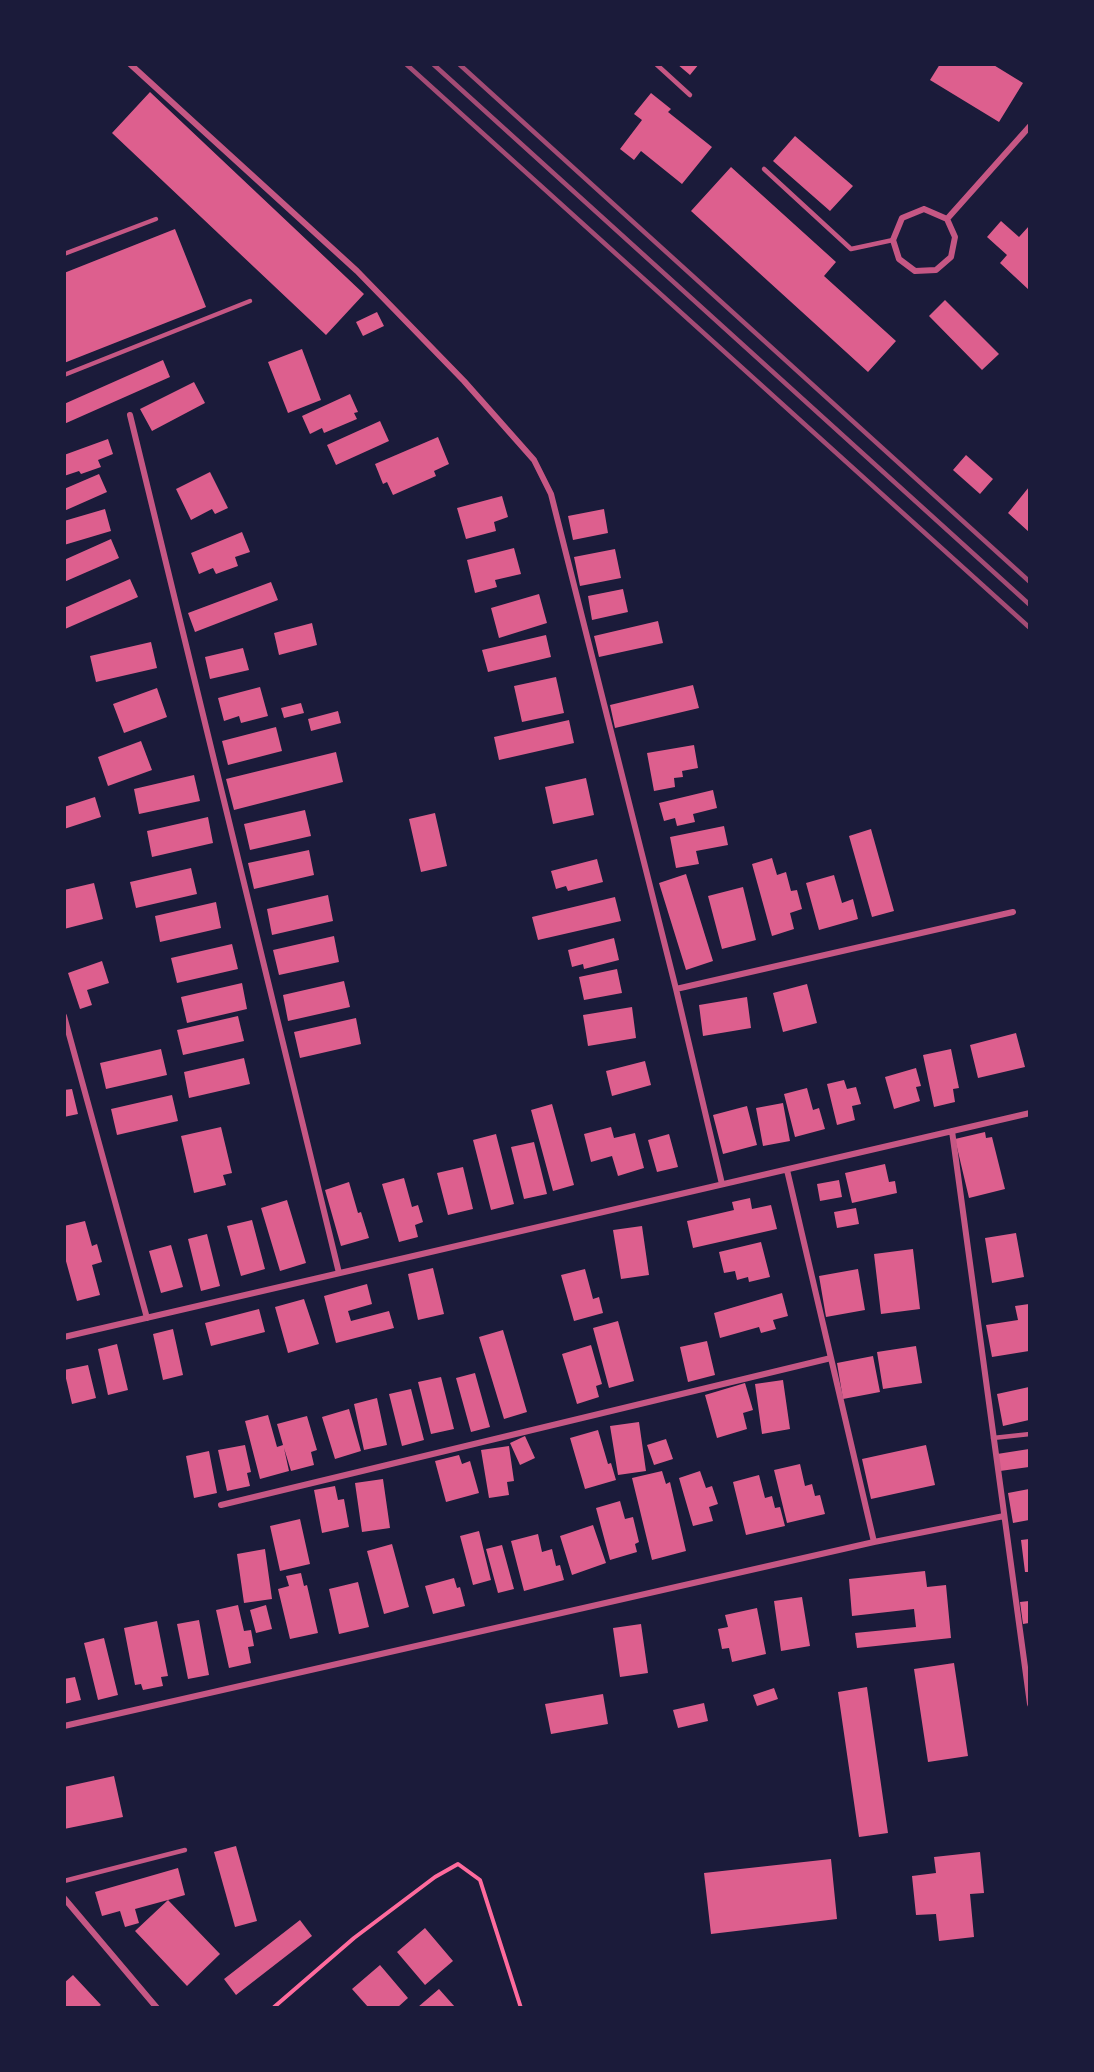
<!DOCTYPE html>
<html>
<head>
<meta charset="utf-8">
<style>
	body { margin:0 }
	#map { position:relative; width:1094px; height:2072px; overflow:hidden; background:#1b1b3a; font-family:Barlow,sans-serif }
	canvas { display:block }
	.frame { position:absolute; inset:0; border:66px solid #1b1b3a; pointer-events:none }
</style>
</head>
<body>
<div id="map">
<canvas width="1094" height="2072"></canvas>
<div class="frame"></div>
</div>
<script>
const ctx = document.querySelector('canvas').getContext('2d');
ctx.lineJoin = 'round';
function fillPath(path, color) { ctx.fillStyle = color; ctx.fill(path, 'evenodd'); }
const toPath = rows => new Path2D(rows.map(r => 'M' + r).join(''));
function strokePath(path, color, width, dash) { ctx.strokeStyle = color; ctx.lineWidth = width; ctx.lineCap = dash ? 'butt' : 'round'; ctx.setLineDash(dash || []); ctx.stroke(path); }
const building = toPath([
	[677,64,699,64,690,75],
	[940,64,992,64,1023,83,999,122,930,80],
	[150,92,364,294,326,335,112,133],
	[651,93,671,109,668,112,712,147,682,184,641,151,634,160,620,149,642,120,634,114],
	[795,136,853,186,830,211,773,161],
	[731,167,836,262,824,276,896,341,868,372,691,211],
	[1001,221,1019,237,1029,226,1029,290,1000,263,1007,255,987,237],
	[175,229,206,307,64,363,64,273],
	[945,300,999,354,982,370,929,316],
	[377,312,384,326,363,336,356,322],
	[302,349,321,400,288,413,268,362],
	[163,360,170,377,64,424,64,404],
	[194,382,205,403,152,431,140,409],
	[350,394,358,412,354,413,357,419,324,433,322,428,310,434,302,416],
	[380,421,389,441,336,465,327,445],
	[438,437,449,464,434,471,436,476,393,495,387,482,383,484,375,464],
	[108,439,113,454,98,460,101,467,81,474,79,471,64,476,64,455],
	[966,455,993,479,980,494,953,470],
	[210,472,228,508,215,514,212,509,191,520,176,489],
	[99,474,107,492,64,511,64,489],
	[1029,487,1029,509,1028,511,1029,513,1029,532,1008,513],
	[502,496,508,517,494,522,496,531,466,539,457,508],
	[105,509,111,531,64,545,64,521],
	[604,509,608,533,573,540,568,516],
	[242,532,250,552,235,557,238,566,216,574,213,568,199,574,191,553],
	[111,539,119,558,64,582,64,560],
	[514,548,521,574,495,580,497,587,475,593,467,560],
	[615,549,621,578,580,586,574,557],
	[130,579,138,597,65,629,64,608],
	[271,582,278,600,195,632,188,613],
	[623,589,628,612,592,620,588,596],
	[539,594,547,623,499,638,491,608],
	[658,621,663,643,599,657,594,636],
	[312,623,317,645,279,655,274,633],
	[546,635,551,657,488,672,482,650],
	[151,642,157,668,96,682,90,656],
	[243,648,249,670,210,679,205,657],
	[556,677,564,713,522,722,514,686],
	[693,685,699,708,615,728,610,705],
	[260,687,268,716,241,723,239,716,224,721,218,698],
	[157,688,167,717,124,733,113,704],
	[301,703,304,713,284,718,281,708],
	[338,711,341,723,311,731,308,719],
	[569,720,574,743,499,760,494,737],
	[276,727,282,751,228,765,222,741],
	[141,741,152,770,108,786,98,757],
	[694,745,698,768,682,771,683,777,674,778,675,787,654,791,647,753],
	[336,752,343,782,234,810,226,779],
	[194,775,200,801,139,814,134,789],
	[586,778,594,815,553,824,545,787],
	[713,790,717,808,693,814,695,822,677,826,675,818,664,821,659,803],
	[95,797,101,817,64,829,64,807],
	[305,810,311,836,250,850,244,824],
	[435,813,447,866,421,872,409,819],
	[208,817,213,843,152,857,147,831],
	[724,826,728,845,696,851,699,864,676,868,670,837],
	[871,829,894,911,872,917,849,836],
	[309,850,314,875,254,889,248,863],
	[772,858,777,875,786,872,791,891,797,890,802,909,790,913,794,929,772,936,752,864],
	[597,859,603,882,568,891,566,886,556,889,551,871],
	[191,868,197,894,136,908,130,882],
	[686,874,713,961,686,970,659,883],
	[834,875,842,903,853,899,858,919,819,930,806,883],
	[94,883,103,919,64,929,64,890],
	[743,887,756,940,722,949,708,896],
	[328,895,333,921,272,935,267,909],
	[615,897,621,921,538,940,532,917],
	[216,902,221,928,160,942,155,916],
	[334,936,339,962,279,975,273,950],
	[614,938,619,960,584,969,583,964,572,967,568,950],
	[232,944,238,969,177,983,171,958],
	[102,961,109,983,87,990,92,1005,80,1009,68,973],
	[617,969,622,993,584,1000,579,977],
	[344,981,350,1007,288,1021,283,995],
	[242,983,247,1009,187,1023,181,997],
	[807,984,817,1023,783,1032,773,993],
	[747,997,751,1028,703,1036,699,1005],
	[632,1007,636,1038,588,1046,583,1015],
	[238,1016,244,1041,183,1055,177,1030],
	[356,1018,361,1044,300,1058,294,1032],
	[1016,1033,1025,1067,978,1078,970,1045],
	[161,1049,167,1075,106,1089,100,1063],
	[951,1049,959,1088,953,1089,955,1102,934,1107,923,1055],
	[244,1058,250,1084,189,1098,184,1072],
	[645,1061,651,1085,612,1096,606,1071],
	[916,1068,921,1086,916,1087,920,1101,894,1109,885,1077],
	[844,1080,847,1089,856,1087,861,1104,852,1106,855,1120,837,1125,827,1084],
	[807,1088,813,1110,819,1108,825,1129,795,1137,784,1094],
	[72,1089,78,1114,64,1117,64,1090],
	[172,1095,178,1121,117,1135,111,1109],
	[783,1103,790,1141,763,1146,756,1108],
	[552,1104,574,1185,553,1191,531,1110],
	[747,1106,757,1145,723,1154,713,1115],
	[221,1127,232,1173,223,1175,226,1185,194,1193,181,1136],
	[611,1127,614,1138,635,1133,644,1168,618,1176,612,1156,591,1162,584,1134],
	[985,1132,986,1138,992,1137,1005,1189,969,1198,955,1139],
	[496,1134,514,1204,491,1210,473,1140],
	[669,1134,678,1167,657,1172,648,1140],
	[534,1142,547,1194,524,1199,511,1147],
	[885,1164,889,1182,895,1181,897,1193,852,1203,845,1173],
	[463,1167,473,1209,448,1215,437,1173],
	[404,1178,412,1207,418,1205,423,1222,415,1225,418,1237,399,1242,382,1184],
	[839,1180,842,1197,820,1201,817,1184],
	[349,1182,358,1213,361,1212,369,1238,341,1246,325,1190],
	[750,1198,752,1209,771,1205,777,1229,693,1248,687,1221,734,1210,732,1202],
	[287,1200,306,1263,280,1271,261,1208],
	[856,1208,859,1224,837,1228,834,1212],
	[252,1220,265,1269,241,1276,227,1226],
	[85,1221,92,1246,97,1244,102,1262,92,1265,100,1295,77,1301,64,1254,64,1226],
	[642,1226,649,1275,621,1279,613,1230],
	[1016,1233,1024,1277,992,1283,985,1238],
	[207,1234,220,1286,201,1291,188,1239],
	[761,1242,770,1277,749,1282,748,1277,737,1280,735,1271,724,1273,719,1252],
	[171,1245,183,1287,161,1293,149,1251],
	[913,1249,920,1309,881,1314,874,1254],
	[433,1268,444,1314,418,1320,408,1274],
	[585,1269,593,1299,599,1297,603,1313,574,1321,561,1275],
	[858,1269,865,1310,826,1317,819,1276],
	[367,1284,372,1304,348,1311,351,1321,389,1311,394,1328,336,1343,324,1296],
	[782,1293,788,1316,773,1320,776,1329,761,1333,759,1327,720,1338,714,1313],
	[304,1299,319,1344,288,1353,275,1307],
	[1029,1304,1029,1351,992,1357,986,1325,1018,1320,1015,1306],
	[259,1309,265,1332,211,1346,205,1323],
	[618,1321,634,1381,609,1388,593,1328],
	[173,1329,183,1375,163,1380,153,1334],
	[503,1330,527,1412,504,1419,479,1337],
	[707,1341,715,1375,688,1382,680,1347],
	[117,1344,128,1390,108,1395,98,1349],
	[591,1345,602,1384,596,1386,599,1397,577,1404,562,1354],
	[916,1346,922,1383,883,1389,877,1352],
	[873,1356,880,1392,843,1399,837,1363],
	[88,1365,96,1398,72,1404,64,1370],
	[475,1373,490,1427,471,1432,456,1378],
	[441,1377,454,1429,431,1434,418,1382],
	[783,1380,790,1429,762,1434,755,1384],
	[745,1383,753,1410,743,1413,747,1429,717,1438,705,1395],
	[1029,1387,1029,1420,1003,1426,997,1394],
	[411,1389,424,1440,402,1446,389,1394],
	[377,1398,387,1445,364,1450,354,1404],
	[349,1409,361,1451,335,1459,322,1417],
	[268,1415,277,1447,283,1445,277,1424,307,1416,317,1450,311,1452,314,1465,291,1471,284,1448,289,1471,260,1479,245,1421],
	[639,1422,646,1471,618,1475,610,1426],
	[598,1430,608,1464,611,1463,616,1480,585,1489,570,1438],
	[525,1436,535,1458,520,1465,510,1443],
	[666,1439,673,1459,654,1465,647,1445],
	[245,1445,251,1472,247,1473,250,1486,227,1491,218,1450],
	[926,1445,935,1485,871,1499,862,1459],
	[509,1446,514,1481,507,1482,509,1495,489,1498,481,1450],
	[1029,1449,1029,1467,1000,1471,997,1454],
	[209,1451,217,1493,194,1498,186,1456],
	[459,1455,462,1464,470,1461,479,1493,446,1502,435,1461],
	[800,1464,805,1486,812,1484,815,1496,820,1495,825,1514,787,1523,774,1470],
	[662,1471,666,1484,670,1482,686,1551,652,1560,632,1478],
	[700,1471,706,1488,712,1486,718,1504,709,1507,713,1521,693,1526,679,1478],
	[759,1475,765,1498,772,1496,775,1508,780,1507,785,1526,746,1535,733,1482],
	[383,1479,390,1528,362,1532,355,1483],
	[335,1486,338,1500,344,1499,349,1527,322,1533,314,1490],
	[1029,1489,1029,1520,1013,1523,1008,1493],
	[620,1501,625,1519,633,1517,639,1542,635,1544,637,1552,610,1560,596,1508],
	[300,1519,310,1564,280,1571,270,1526],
	[593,1525,606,1563,572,1575,560,1536],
	[479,1531,491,1580,473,1585,460,1536],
	[538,1534,542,1552,552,1549,556,1566,560,1565,564,1580,524,1591,511,1541],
	[1029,1539,1029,1572,1025,1572,1021,1540],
	[392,1544,409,1607,384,1614,367,1551],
	[502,1545,514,1589,498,1593,486,1549],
	[265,1549,272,1599,244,1603,237,1554],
	[925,1571,927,1587,946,1585,951,1638,857,1648,855,1633,916,1627,914,1609,852,1616,849,1579],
	[301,1573,304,1586,307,1585,318,1633,290,1639,278,1589,289,1586,286,1576],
	[454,1578,457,1588,460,1587,465,1606,433,1614,425,1586],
	[358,1582,369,1627,339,1634,329,1589],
	[802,1597,810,1646,781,1651,774,1601],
	[1029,1601,1029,1623,1023,1624,1020,1602],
	[238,1605,244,1631,251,1630,254,1646,248,1647,251,1663,229,1668,216,1610],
	[266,1605,272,1629,256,1633,250,1610],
	[757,1608,766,1654,732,1662,729,1648,722,1649,718,1629,728,1627,725,1615],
	[199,1620,209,1675,188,1679,177,1624],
	[157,1621,168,1676,161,1677,163,1686,143,1690,141,1684,135,1685,124,1628],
	[641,1624,648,1673,620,1677,613,1628],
	[104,1638,118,1695,98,1700,84,1643],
	[954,1663,968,1756,928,1762,914,1669],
	[75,1677,81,1700,64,1704,64,1679],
	[867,1687,888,1833,859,1837,838,1692],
	[774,1688,778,1699,757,1706,753,1695],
	[603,1694,608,1724,551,1734,545,1704],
	[704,1703,708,1721,678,1728,673,1710],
	[114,1776,123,1817,64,1829,64,1787],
	[236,1846,257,1921,235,1927,214,1852],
	[980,1852,984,1893,970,1894,974,1937,939,1941,936,1914,916,1915,912,1876,936,1873,934,1857],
	[831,1859,837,1919,711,1934,704,1873],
	[178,1868,185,1895,168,1900,220,1954,187,1986,135,1931,168,1900,135,1909,139,1923,125,1927,120,1911,102,1916,95,1892],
	[300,1920,312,1936,236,1995,224,1979],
	[425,1928,453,1961,425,1985,397,1952],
	[380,1965,408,1998,398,2007,368,2007,352,1989],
	[73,1975,101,2005,98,2007,64,2007,64,1983],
	[439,1989,455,2007,418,2007]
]);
const path = toPath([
	[273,2008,354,1938,435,1877,458,1864,480,1880,521,2008]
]);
const service = toPath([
	[656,64,690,95],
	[764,169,851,249,893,240],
	[64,254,156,219],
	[64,375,250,301],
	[993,1438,1030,1434],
	[64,1881,185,1850]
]);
const minor = toPath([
	[130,64,357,271,464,381,534,460,551,494,676,989,722,1184],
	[924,209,947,219,955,237,951,257,936,270,915,271,899,259,893,240,902,218,924,209],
	[947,219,1030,126],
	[130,415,339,1273],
	[676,989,1013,912],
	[64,1016,147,1318],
	[952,1131,1030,1704],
	[787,1170,874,1542],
	[64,1337,1030,1113],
	[221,1505,831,1358],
	[64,1726,874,1542,1004,1516],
	[64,1898,157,2008]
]);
const rail = toPath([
	[406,64,1030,628],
	[433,64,1030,605],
	[459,64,1030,582]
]);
fillPath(building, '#dd5f8e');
strokePath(path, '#ff6b9d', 4);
strokePath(service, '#c65784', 4.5);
strokePath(minor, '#c65784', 6);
strokePath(rail, '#a44b75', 4.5);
</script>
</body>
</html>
